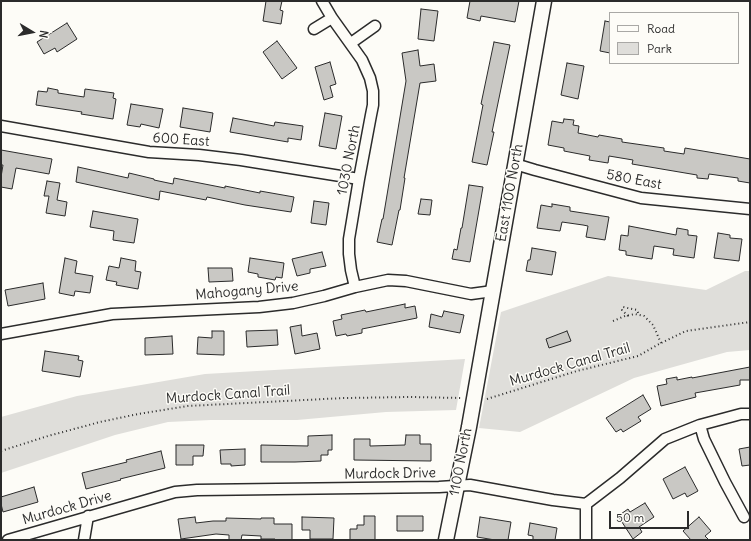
<!DOCTYPE html>
<html>
<head>
<meta charset="utf-8">
<style>
	body { margin:0 }
	#map { position:relative; width:751px; height:541px; overflow:hidden; background:#fdfcf7; font-family:Delius,sans-serif }
	canvas { display:block }
	.frame { position:absolute; inset:0; border:2px solid #2b2b2b; pointer-events:none }
	.legend { position:absolute; left:609px; top:12px; width:130px; height:52px; box-sizing:border-box; background:#fdfcf7; border:1px solid #a9a8a5; margin:0; padding:5px 7px; list-style:none; font-size:12px; color:#2b2b2b }
	.legend li { display:flex; align-items:center; gap:8px; height:20px }
	.legend b { width:20px; border:1px solid #a9a8a5 }
	.north { position:absolute; left:12px; top:12px; width:40px; height:40px; -webkit-text-stroke:3px #fdfcf7; paint-order:stroke; rotate:100deg; font-size:11px; font-weight:700; line-height:16px; text-align:center; color:#2b2b2b }
	.north::after { content:''; display:block; margin:auto; width:14px; height:18px; background:#2b2b2b; clip-path:polygon(50% 0,100% 100%,50% 72%,0 100%) }
	.scale { position:absolute; left:609px; top:511px; width:80px; height:18px; box-sizing:border-box; border:2px solid #2b2b2b; border-top:0; padding-left:5px; font-size:12px; line-height:14px; white-space:nowrap; color:#2b2b2b; -webkit-text-stroke:3px #fdfcf7; paint-order:stroke }
</style>
</head>
<body>
<div id="map">
<canvas width="751" height="541"></canvas>
<div class="frame"></div>
<ul class="legend">
<li><b style="height:5px;background:#fdfcf7"></b>Road</li>
<li><b style="height:11px;background:#dfdeda"></b>Park</li>
</ul>
<div class="north">N</div>
<div class="scale">50 m</div>
</div>
<script>
const ctx = document.querySelector('canvas').getContext('2d');
ctx.lineJoin = 'round';
function fillPath(path, color) { ctx.fillStyle = color; ctx.fill(path, 'evenodd'); }
const toPath = rows => new Path2D(rows.map(r => 'M' + r).join(''));
function strokePath(path, color, width, dash) { ctx.strokeStyle = color; ctx.lineWidth = width; ctx.lineCap = dash ? 'butt' : 'round'; ctx.setLineDash(dash || []); ctx.stroke(path); }
function drawText(font, color, halo, rows, align = 'center') {
  ctx.font = font + ' Delius,sans-serif'; ctx.lineWidth = 3; ctx.setLineDash([]); ctx.textBaseline = 'middle'; ctx.strokeStyle = halo; ctx.fillStyle = color; for (const [text, x, y, turn = 0] of rows) {
    ctx.save(); ctx.translate(x, y); ctx.rotate((+turn || 0) * Math.PI / 180); ctx.textAlign = isNaN(turn) ? turn : align; if (halo) ctx.strokeText(text, 0, 0); ctx.fillText(text, 0, 0); ctx.restore();
  }
}
const green = toPath([
	[745,271,750,271,750,350,727,352,634,378,520,432,479,428,501,312,608,276,706,290],
	[465,359,456,410,386,412,297,420,211,420,168,422,115,435,1,473,1,417,77,396,205,374]
]);
const building = toPath([
	[266,1,282,1,280,10,283,11,281,24,263,21,266,1],
	[470,1,519,1,515,22,481,16,480,21,467,18,470,1],
	[421,9,438,11,434,41,418,39,421,9],
	[605,21,610,22,610,53,600,51,605,21],
	[67,23,77,39,57,52,55,48,44,54,37,42,67,23],
	[277,41,297,68,282,79,263,52,277,41],
	[494,42,510,45,492,132,494,132,487,165,472,162,483,105,481,104,494,42],
	[418,50,420,66,434,64,436,81,420,83,404,178,405,178,400,210,399,210,392,245,377,242,382,219,383,219,406,81,402,53,418,50],
	[330,62,336,84,330,86,333,97,324,100,315,67,330,62],
	[567,63,584,66,578,99,561,95,567,63],
	[48,88,58,90,58,93,84,97,85,89,114,93,113,98,116,99,113,119,81,114,82,112,36,105,38,91,47,92,48,88],
	[131,104,163,109,159,128,141,124,140,127,127,125,131,104],
	[183,108,213,113,210,132,180,127,183,108],
	[325,113,342,116,336,149,319,146,325,113],
	[233,118,274,126,275,122,303,126,301,140,288,138,288,142,230,132,233,118],
	[564,119,574,120,573,125,579,126,578,133,598,137,599,135,622,139,622,142,664,148,664,151,684,154,685,148,750,159,750,183,738,181,738,178,709,174,708,179,697,178,697,175,632,164,633,160,609,156,608,163,589,160,590,156,564,151,564,148,548,145,552,121,563,123,564,119],
	[1,150,52,159,49,174,16,168,12,189,1,187,1,177,3,165,1,165,1,150],
	[78,167,128,178,129,173,154,179,154,180,173,184,174,178,225,188,225,186,260,193,260,191,294,197,291,212,245,205,207,197,206,200,160,191,159,200,76,182,78,167],
	[47,181,60,183,57,200,67,202,65,216,46,213,49,196,44,196,47,181],
	[469,185,483,187,470,262,452,259,454,249,457,250,461,228,462,228,469,185],
	[421,199,432,200,430,215,418,214,421,199],
	[314,201,329,203,326,225,311,223,314,201],
	[552,204,570,207,570,211,609,217,605,240,586,237,588,226,583,225,562,222,560,231,537,228,541,205,552,207,552,204],
	[93,211,138,219,134,243,113,240,114,231,90,227,93,211],
	[629,226,676,235,677,228,688,230,688,235,697,236,694,258,673,255,674,249,654,246,652,259,626,255,626,251,619,250,621,235,628,236,629,226],
	[718,233,730,235,730,238,742,239,739,261,714,258,718,233],
	[532,248,556,252,552,275,526,271,528,260,530,260,532,248],
	[322,252,326,266,310,269,310,273,297,276,292,259,322,252],
	[65,258,77,261,75,273,93,276,90,293,75,291,74,296,59,293,65,258],
	[121,258,136,261,135,271,141,272,138,289,116,285,117,282,106,280,109,266,119,268,121,258],
	[250,258,284,263,282,278,276,277,275,280,258,277,258,274,248,272,250,258],
	[208,268,232,268,233,281,209,282,208,268],
	[43,283,45,299,8,306,5,290,43,283],
	[405,304,405,308,415,306,417,318,362,329,362,333,347,336,346,334,336,336,333,321,342,319,341,315,365,310,366,312,405,304],
	[444,311,464,315,460,333,429,327,431,314,442,317,444,311],
	[301,325,302,336,317,333,320,349,295,354,290,327,301,325],
	[277,330,278,345,247,347,246,331,277,330],
	[212,331,224,331,224,355,197,354,198,337,212,338,212,331],
	[567,331,571,341,549,348,546,339,567,331],
	[172,336,173,354,145,355,145,338,172,336],
	[45,351,79,356,78,360,83,361,80,377,42,371,45,351],
	[750,367,750,380,740,380,740,385,695,393,696,397,661,406,657,386,667,384,666,379,677,377,677,380,692,377,692,378,750,367],
	[643,395,651,409,638,417,641,421,623,432,621,429,616,432,606,418,643,395],
	[332,435,332,450,328,450,328,455,321,455,321,461,295,462,261,462,261,445,308,446,308,436,332,435],
	[406,435,420,435,420,444,431,444,431,461,354,460,354,439,370,439,370,446,405,445,406,435],
	[176,445,204,445,203,456,193,456,193,465,176,465,176,445],
	[750,447,750,465,742,466,739,449,750,447],
	[245,449,245,465,231,466,231,464,221,464,220,450,245,449],
	[161,451,165,468,120,479,121,480,86,489,82,473,127,462,126,460,161,451],
	[685,467,698,491,687,497,685,493,673,499,663,479,685,467],
	[34,487,38,502,3,512,1,504,1,497,34,487],
	[645,503,654,517,639,527,642,532,633,539,618,516,628,509,630,512,645,503],
	[364,516,375,516,375,540,350,540,350,529,357,529,357,525,364,525,364,516],
	[397,516,423,516,423,531,397,531,397,516],
	[195,517,196,523,213,521,226,521,226,518,261,519,261,518,274,518,274,524,292,524,292,540,275,540,275,539,261,539,261,536,242,535,241,540,229,540,229,535,216,534,181,539,178,519,195,517],
	[302,517,334,518,333,539,310,539,310,530,302,530,302,517],
	[480,517,511,522,508,540,495,540,477,537,480,517],
	[699,517,711,531,705,536,709,540,691,540,683,531,699,517],
	[530,523,557,528,555,540,533,540,533,536,528,535,530,523]
]);
const path = toPath([
	[628,316,622,310,623,307,637,310,639,315],
	[613,321,625,316,635,314,644,316,653,325,661,343],
	[487,399,577,371,638,356,661,343,686,331,750,322],
	[1,451,48,436,100,422,138,414,188,406,344,398,411,397,462,398]
]);
const street = toPath([
	[322,1,332,18,362,60,370,78,373,91,373,105,371,115,359,179,349,239,349,254,351,270,355,287],
	[314,29,332,18],
	[351,43,375,26],
	[1,126,149,152,199,155,241,160,359,179],
	[515,164,535,170,641,198,750,209],
	[1,334,112,314,259,307,293,303,324,296,355,287,388,280,406,281,471,294,493,291],
	[700,425,704,439,725,482,744,517],
	[8,540,175,492,197,490,439,487,470,485,553,500,586,504,620,478,665,439,700,425,741,414,750,414],
	[84,540,88,516],
	[586,540,586,504]
]);
const secondary = toPath([
	[446,540,469,427,544,1]
]);
const streetNames = [
	["600 East",181,140,4],
	["1030 North",349,160,-79],
	["580 East",634,180,11],
	["East 1100 North",510,193,-80],
	["Mahogany Drive",247,291,-5],
	["Murdock Canal Trail",570,365,-16],
	["Murdock Canal Trail",228,395,-4],
	["1100 North",461,462,-79],
	["Murdock Drive",390,474,-1],
	["Murdock Drive",67,508,-16]
];
fillPath(green, '#dfdeda');
fillPath(building, '#c9c8c4');
strokePath(building, '#2b2b2b', 1);
strokePath(street, '#2b2b2b', 13);
strokePath(secondary, '#2b2b2b', 17);
strokePath(path, '#2b2b2b', 2, [1, 3]);
strokePath(street, '#fdfcf7', 10);
strokePath(secondary, '#fdfcf7', 14);
drawText('14px', '#2b2b2b', '#fdfcf7', streetNames);
</script>
</body>
</html>
